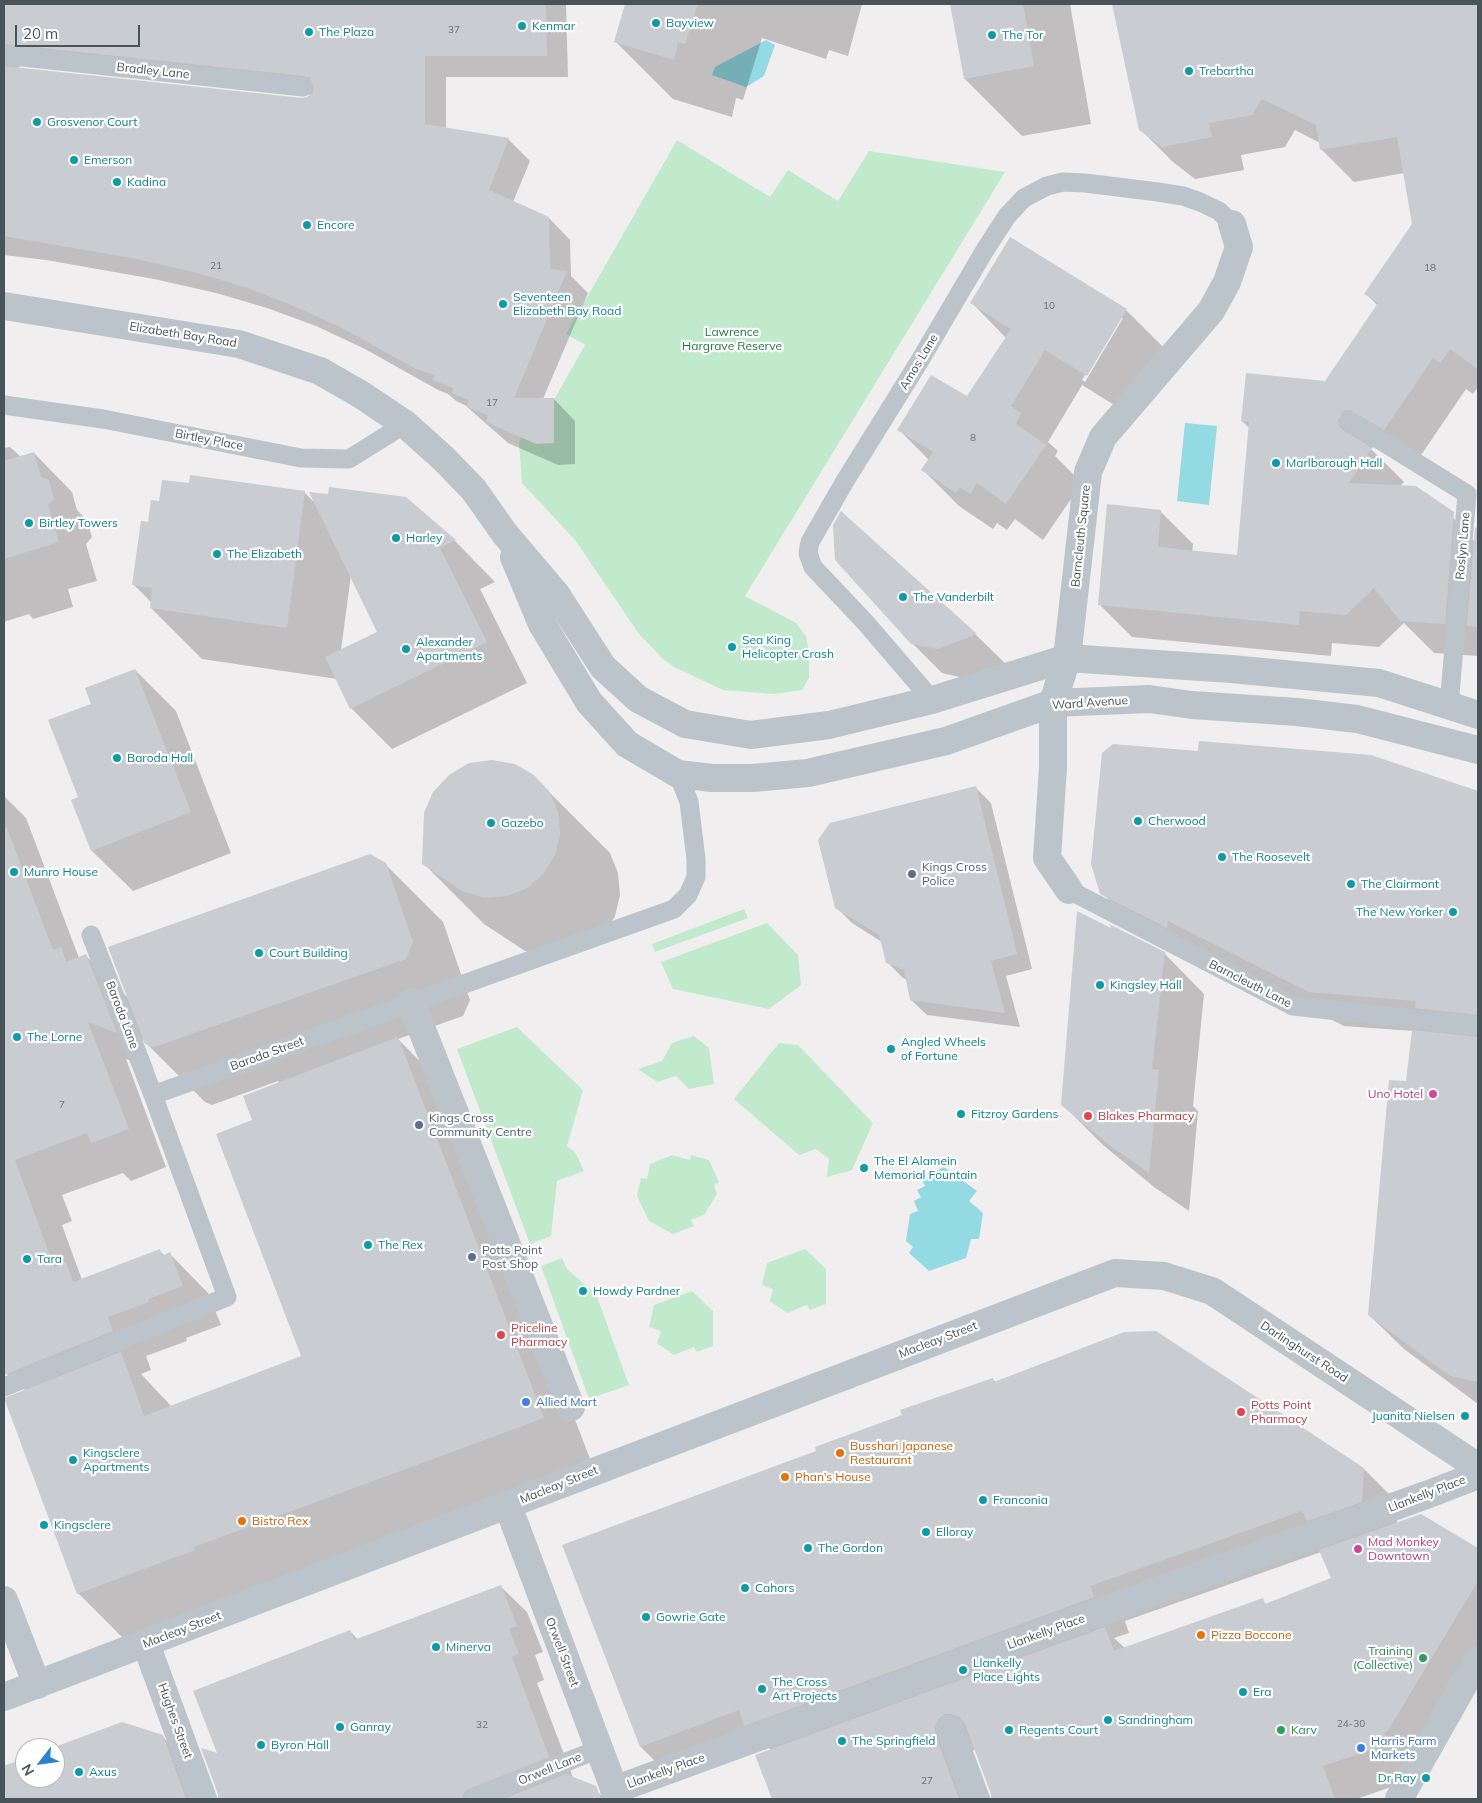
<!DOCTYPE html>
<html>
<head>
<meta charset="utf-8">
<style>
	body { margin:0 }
	#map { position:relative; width:1482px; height:1803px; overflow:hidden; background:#f1eeef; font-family:Mulish,sans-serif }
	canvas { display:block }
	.frame { position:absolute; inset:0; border:5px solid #48535a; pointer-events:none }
	.north { position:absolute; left:15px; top:1738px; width:50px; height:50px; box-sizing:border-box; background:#fff; border:1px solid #b6babd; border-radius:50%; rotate:240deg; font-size:14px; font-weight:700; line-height:20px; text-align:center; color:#48535a }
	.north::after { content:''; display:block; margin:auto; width:18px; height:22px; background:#2c82cd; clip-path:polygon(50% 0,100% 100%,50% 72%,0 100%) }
	.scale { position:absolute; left:15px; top:25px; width:125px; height:22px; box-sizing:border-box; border:2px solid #48535a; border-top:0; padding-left:6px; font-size:15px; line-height:18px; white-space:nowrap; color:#48535a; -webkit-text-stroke:4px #fff; paint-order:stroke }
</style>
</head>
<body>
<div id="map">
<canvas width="1482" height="1803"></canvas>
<div class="frame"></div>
<div class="north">N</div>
<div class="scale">20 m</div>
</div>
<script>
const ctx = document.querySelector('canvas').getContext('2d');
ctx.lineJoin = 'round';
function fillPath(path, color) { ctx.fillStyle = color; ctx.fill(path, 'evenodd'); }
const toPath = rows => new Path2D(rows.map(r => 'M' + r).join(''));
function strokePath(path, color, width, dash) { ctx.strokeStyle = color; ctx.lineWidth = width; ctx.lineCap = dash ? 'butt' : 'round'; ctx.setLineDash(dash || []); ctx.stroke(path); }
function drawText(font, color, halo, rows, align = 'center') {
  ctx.font = font + ' Mulish,sans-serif'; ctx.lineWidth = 4.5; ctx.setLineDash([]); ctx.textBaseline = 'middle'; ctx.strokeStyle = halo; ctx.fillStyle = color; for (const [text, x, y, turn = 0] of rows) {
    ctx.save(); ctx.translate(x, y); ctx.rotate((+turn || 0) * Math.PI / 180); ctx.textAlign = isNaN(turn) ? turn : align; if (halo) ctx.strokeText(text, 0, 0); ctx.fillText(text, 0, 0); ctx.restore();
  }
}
const green = toPath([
	[677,140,770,197,788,170,838,201,869,151,1005,172,745,596,796,623,806,636,809,652,809,678,802,690,774,694,723,690,676,668,663,659,639,634,575,540,522,483,519,443,536,398,555,398,585,345,566,334],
	[744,909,748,918,655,952,652,944],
	[767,923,798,955,801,985,769,1009,673,989,661,962],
	[517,1027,583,1090,567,1146,575,1152,584,1171,557,1181,551,1236,530,1244,457,1049],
	[694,1036,709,1048,714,1084,689,1089,676,1076,657,1082,638,1069,662,1061,672,1043],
	[779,1043,798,1045,873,1123,852,1170,827,1177,829,1159,816,1149,799,1155,734,1099],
	[672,1155,690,1160,691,1155,709,1160,719,1182,714,1185,717,1194,704,1215,691,1220,694,1226,673,1234,649,1221,637,1196,641,1178,647,1179,650,1164],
	[805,1249,826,1269,826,1304,810,1310,807,1305,787,1313,770,1301,773,1289,762,1285,767,1263],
	[562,1258,567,1269,596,1294,629,1385,589,1399,541,1266],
	[692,1291,713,1311,713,1346,697,1352,694,1347,674,1355,657,1343,661,1331,649,1327,654,1305]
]);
const water = toPath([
	[766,40,775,45,764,76,746,87,712,75,715,67],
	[1185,423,1217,426,1209,505,1177,501],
	[944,1167,977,1191,969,1201,983,1213,979,1239,971,1239,966,1258,929,1271,909,1253,913,1247,906,1241,910,1214,918,1211,914,1201,921,1197,917,1190,925,1186,921,1179]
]);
const shadow = toPath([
	[4,4,566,4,568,77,446,77,446,129,509,140,530,161,513,202,549,218,570,240,571,276,588,293,543,399,554,399,575,421,575,464,558,465,508,443,465,405,456,401,448,394,438,390,365,349,316,326,267,308,216,293,154,279,46,260,4,255],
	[21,65,27,65,312,95,302,99,17,69],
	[626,4,862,4,848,56,829,50,826,59,762,38,743,100,736,98,732,117,673,99,615,41],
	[951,4,1070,4,1091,124,1022,136,965,79],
	[1114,4,1478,4,1478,387,1473,394,1466,389,1417,461,1377,443,1371,449,1404,482,1400,486,1437,502,1470,535,1475,543,1478,522,1478,659,1478,656,1434,653,1404,623,1379,647,1332,643,1331,656,1132,637,1099,604,1160,511,1193,544,1192,552,1239,556,1250,429,1242,421,1326,382,1378,306,1366,294,1413,224,1404,173,1354,182,1321,149,1320,143,1295,130,1285,147,1241,155,1244,170,1195,179,1173,162,1140,129],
	[1011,238,1126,310,1163,347,1124,411,1082,385,1048,442,1058,451,1055,456,1082,483,1043,540,1015,519,1007,530,997,523,993,529,959,506,922,469,929,460,899,430,967,398,1006,338,972,303],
	[1120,318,1123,318,1085,382,1082,380],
	[10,447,21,457,34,453,72,492,77,510,87,520,92,537,86,544,97,581,68,589,73,607,33,619,29,614,4,622,4,448],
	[304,492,317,505,406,498,455,541,495,582,480,589,527,683,392,749,351,708,337,679,202,659,151,608,152,603,134,585,149,524,160,503],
	[351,575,378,632,341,650],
	[841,513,976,635,1006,664,968,679,942,673,912,643],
	[135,670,176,711,231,853,133,891,92,851,73,800,80,797,92,704],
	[533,776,610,853,618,873,620,895,615,916,605,934,546,958,525,951,484,924,423,863],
	[1441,781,1478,793,1478,1404,1404,1349,1369,1315,1407,1083,1413,1031,1344,1026,1202,954,1136,927,1102,893],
	[976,788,991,803,1032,969,1006,976,1020,1027,927,1015,911,1000,907,980,903,978,887,962,882,942,852,923,836,907],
	[4,796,26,818,79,958,86,956,129,999,385,864,443,922,470,1000,463,1016,398,1039,448,1090,594,1469,129,1644,78,1593,29,1392,20,1387,4,1371],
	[142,1039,205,1102,212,1105,278,1081,279,1083,254,1121,302,1357,172,1407,141,1374,151,1370,146,1356,187,1341,186,1338,221,1325,208,1293,170,1254,165,1256,160,1251,82,1280,62,1225,72,1221,62,1195,123,1173,131,1181,166,1167,126,1059,154,1070],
	[1164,953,1204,994,1193,1106,1198,1111,1189,1211,1154,1187,1103,1145,1062,1104],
	[992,1379,996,1382,1364,1469,1399,1504,1397,1523,1421,1515,1478,1550,1478,1670,1421,1777,1356,1799,992,1799,992,1793,976,1749,971,1752,980,1799,773,1799,757,1756,771,1750,768,1747,676,1782,641,1747,564,1546,817,1451],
	[1321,1552,1333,1579,1267,1605,1262,1600,1125,1648,1114,1638,1129,1633,1125,1621],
	[500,1586,527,1612,543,1652,535,1655,544,1680,537,1683,573,1778,589,1784,605,1799,219,1799,219,1755,350,1631,358,1640],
	[162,1736,189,1763,202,1799,4,1799,4,1769,25,1761,25,1778,55,1778,55,1749]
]);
const building = toPath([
	[4,4,546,4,547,56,425,56,425,124,509,138,489,190,549,217,550,269,567,271,514,398,554,398,554,443,536,444,486,422,488,415,467,407,469,400,452,393,453,388,433,380,434,375,416,369,342,328,294,306,245,287,194,272,132,258,4,236,4,66,302,98,307,97,312,94,314,88,310,78,304,76,4,44],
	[625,4,698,4,685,44,678,42,674,60,614,42],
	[950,4,1023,4,1034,66,964,79],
	[1112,4,1478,4,1478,369,1450,349,1440,363,1433,358,1384,430,1350,410,1343,411,1338,420,1339,426,1343,430,1372,448,1349,483,1416,486,1454,512,1445,624,1400,621,1374,588,1346,615,1300,611,1299,625,1098,605,1107,504,1161,510,1158,547,1237,555,1249,422,1241,421,1246,373,1325,381,1378,303,1364,294,1412,224,1397,137,1320,150,1316,125,1262,99,1252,115,1209,123,1212,137,1162,147,1139,130],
	[1010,237,1127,309,1087,376,1045,350,1011,406,1021,413,1016,424,1046,445,1006,504,977,483,970,494,960,487,956,493,921,470,933,452,897,430,931,375,967,396,1011,329,970,303],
	[34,452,41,477,49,480,54,498,48,505,59,542,4,559,4,461],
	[190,475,305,491,287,628,150,608,152,588,132,585,141,521,148,522,151,500,159,501,162,480,189,483],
	[329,487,406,497,456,540,440,548,487,642,350,709,325,657,377,632,309,492,328,494],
	[841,511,977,634,938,649,911,644,835,560,833,525],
	[1475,527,1478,529,1478,627,1467,626],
	[135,669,191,812,91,851,71,800,78,797,48,720,91,704,85,688],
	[1199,741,1371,755,1478,791,1478,1015,1415,1008,1416,1001,1309,992,1168,921,1167,928,1100,894,1091,864,1102,753,1113,744,1198,751],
	[492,760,515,764,534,775,549,791,558,812,560,833,555,855,544,873,527,888,507,896,485,898,462,891,422,864,424,813,433,792,449,775,469,763],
	[976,786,1017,954,991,961,1005,1013,910,1000,904,970,886,963,879,935,835,908,818,840,830,823],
	[4,828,7,828,53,950,61,947,66,962,86,954,117,1033,88,1022,129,1129,91,1143,87,1133,15,1160,54,1267,66,1262,73,1282,160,1249,162,1256,170,1252,183,1286,148,1299,149,1302,108,1317,113,1331,4,1375],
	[370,854,386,863,413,942,406,959,154,1047,145,1044,108,947],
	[1077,911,1111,928,1109,924,1165,952,1152,1069,1159,1070,1149,1173,1112,1147,1061,1105],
	[1412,1030,1478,1037,1478,1382,1450,1376,1368,1315,1389,1080,1406,1081],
	[398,1037,544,1418,194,1547,195,1550,77,1594,4,1398,121,1352,144,1416,301,1356,216,1134,252,1120,243,1096],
	[1156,1331,1364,1468,1362,1502,1307,1521,1302,1511,1090,1586,1094,1597,744,1726,739,1710,640,1747,562,1545,816,1451,815,1447,902,1415,900,1410,993,1378,994,1382,1124,1332],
	[1421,1514,1478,1548,1478,1581,1387,1732,1384,1733,1388,1744,1323,1766,1335,1799,991,1799,991,1794,965,1724,960,1717,952,1714,945,1714,938,1719,935,1727,935,1734,959,1799,772,1799,755,1755,1105,1627,1114,1651,1263,1598,1265,1604,1331,1578,1319,1550],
	[501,1585,517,1626,509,1629,519,1654,512,1657,549,1757,469,1789,464,1792,462,1799,218,1799,218,1794,201,1748,217,1753,193,1691,350,1630,354,1640],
	[122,1722,163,1735,186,1799,4,1799,4,1766,25,1758,25,1778,55,1778,55,1748,52,1748],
	[566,1774,596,1786,601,1799,503,1799]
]);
const service = toPath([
	[4,55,303,87],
	[4,405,103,419,301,458,349,459,405,424],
	[1349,421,1467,494,1449,706],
	[932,700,865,622,813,567,808,553,810,542,845,481,919,362,985,250,1007,216,1024,198,1047,186,1063,182,1085,183,1158,192,1183,196,1200,202,1219,211,1232,224],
	[1069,890,1293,1006,1478,1026],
	[91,935,153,1095],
	[4,1387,227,1297,153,1095,674,909,688,895,696,877,696,859,689,802,678,774],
	[473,1799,599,1749]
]);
const pedestrian = toPath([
	[411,1002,571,1407],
	[950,1729,976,1799],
	[614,1790,1149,1594,1429,1494,1478,1475],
	[1399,1799,1478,1659]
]);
const minor = toPath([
	[4,306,239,344,320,371,360,394,405,424,443,458,474,490,505,534,556,594,603,667,638,699,685,724,751,735,829,725,932,700,1067,658,1231,669,1379,683,1478,715],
	[514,557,542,624,589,702,627,744,678,774,712,778,753,778,808,773,946,741,1053,703,1149,699,1192,705,1297,712,1357,719,1478,750],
	[1069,890,1047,858,1053,767,1053,703,1067,658,1088,472,1103,437,1211,311,1227,282,1239,247,1232,224],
	[508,1506,618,1799],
	[4,1600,37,1685],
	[146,1644,203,1799]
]);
const tertiary = toPath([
	[4,1697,1115,1273,1164,1276,1212,1291,1478,1467]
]);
const markers = [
	[656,23,5,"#0f9aa8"],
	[522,26,5,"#0f9aa8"],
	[309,32,5,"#0f9aa8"],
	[992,35,5,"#0f9aa8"],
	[1189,71,5,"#0f9aa8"],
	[37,122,5,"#0f9aa8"],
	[74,160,5,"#0f9aa8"],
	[117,182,5,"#0f9aa8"],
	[307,225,5,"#0f9aa8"],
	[503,304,5,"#0f9aa8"],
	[1276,463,5,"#0f9aa8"],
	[29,523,5,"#0f9aa8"],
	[396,538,5,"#0f9aa8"],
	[217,554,5,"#0f9aa8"],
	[903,597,5,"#0f9aa8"],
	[732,647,5,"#0f9aa8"],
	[406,649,5,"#0f9aa8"],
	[117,758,5,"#0f9aa8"],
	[1138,821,5,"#0f9aa8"],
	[491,823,5,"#0f9aa8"],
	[1222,857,5,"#0f9aa8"],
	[14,872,5,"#0f9aa8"],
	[912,874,5,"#5c6f8a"],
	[1351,884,5,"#0f9aa8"],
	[1453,912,5,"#0f9aa8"],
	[259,953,5,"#0f9aa8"],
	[1100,985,5,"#0f9aa8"],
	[17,1037,5,"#0f9aa8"],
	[891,1049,5,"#0f9aa8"],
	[1433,1094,5,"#d1479c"],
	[961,1114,5,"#0f9aa8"],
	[1088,1116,5,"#e0444e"],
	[419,1125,5,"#5c6f8a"],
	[864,1168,5,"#0f9aa8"],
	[368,1245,5,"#0f9aa8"],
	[472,1257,5,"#5c6f8a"],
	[27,1259,5,"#0f9aa8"],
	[583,1291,5,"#0f9aa8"],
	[501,1335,5,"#e0444e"],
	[526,1402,5,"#3f7fe0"],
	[1241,1412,5,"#e0444e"],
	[1465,1416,5,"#0f9aa8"],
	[840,1453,5,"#e8710a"],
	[73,1460,5,"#0f9aa8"],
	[785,1477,5,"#e8710a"],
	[983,1500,5,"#0f9aa8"],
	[242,1521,5,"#e8710a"],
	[44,1525,5,"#0f9aa8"],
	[926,1532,5,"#0f9aa8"],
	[808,1548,5,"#0f9aa8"],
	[1358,1549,5,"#d1479c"],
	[745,1588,5,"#0f9aa8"],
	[646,1617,5,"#0f9aa8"],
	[1201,1635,5,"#e8710a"],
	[436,1647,5,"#0f9aa8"],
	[1423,1658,5,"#2e9e5b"],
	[963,1670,5,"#0f9aa8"],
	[762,1689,5,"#0f9aa8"],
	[1243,1692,5,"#0f9aa8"],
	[1108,1720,5,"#0f9aa8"],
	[340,1727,5,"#0f9aa8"],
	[1009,1730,5,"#0f9aa8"],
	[1281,1730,5,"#2e9e5b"],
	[842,1741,5,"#0f9aa8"],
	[261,1745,5,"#0f9aa8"],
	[1361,1748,5,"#3f7fe0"],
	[79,1772,5,"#0f9aa8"],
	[1426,1778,5,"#0f9aa8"]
];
const numberNames = [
	["37",454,30],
	["21",216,266],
	["18",1430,268],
	["10",1049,306],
	["17",492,403],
	["8",973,438],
	["7",62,1105],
	["24-30",1351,1724],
	["32",482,1725],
	["27",927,1781]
];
const cultureNames = [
	["Bayview",666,23],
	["Kenmar",532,26],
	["The Plaza",319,32],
	["The Tor",1002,35],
	["Trebartha",1199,71],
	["Grosvenor Court",47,122],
	["Emerson",84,160],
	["Kadina",127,182],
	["Encore",317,225],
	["Seventeen",513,297],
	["Elizabeth Bay Road",513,311],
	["Marlborough Hall",1286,463],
	["Birtley Towers",39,523],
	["Harley",406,538],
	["The Elizabeth",227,554],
	["The Vanderbilt",913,597],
	["Sea King",742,640],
	["Helicopter Crash",742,654],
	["Alexander",416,642],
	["Apartments",416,656],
	["Baroda Hall",127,758],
	["Cherwood",1148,821],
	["Gazebo",501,823],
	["The Roosevelt",1232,857],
	["Munro House",24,872],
	["The Clairmont",1361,884],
	["The New Yorker",1443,912,"right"],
	["Court Building",269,953],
	["Kingsley Hall",1110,985],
	["The Lorne",27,1037],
	["Angled Wheels",901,1042],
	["of Fortune",901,1056],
	["Fitzroy Gardens",971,1114],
	["The El Alamein",874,1161],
	["Memorial Fountain",874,1175],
	["The Rex",378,1245],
	["Tara",37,1259],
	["Howdy Pardner",593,1291],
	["Juanita Nielsen",1455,1416,"right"],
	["Kingsclere",83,1453],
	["Apartments",83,1467],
	["Franconia",993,1500],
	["Kingsclere",54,1525],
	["Elloray",936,1532],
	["The Gordon",818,1548],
	["Cahors",755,1588],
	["Gowrie Gate",656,1617],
	["Minerva",446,1647],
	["Llankelly",973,1663],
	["Place Lights",973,1677],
	["The Cross",772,1682],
	["Art Projects",772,1696],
	["Era",1253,1692],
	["Sandringham",1118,1720],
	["Ganray",350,1727],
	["Regents Court",1019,1730],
	["The Springfield",852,1741],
	["Byron Hall",271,1745],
	["Axus",89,1772],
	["Dr Ray",1416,1778,"right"]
];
const streetNames = [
	["Bradley Lane",153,71,6],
	["Elizabeth Bay Road",183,335,9],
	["Amos Lane",919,362,-59],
	["Birtley Place",209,440,11],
	["Barncleuth Square",1081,536,-84],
	["Roslyn Lane",1463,546,-85],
	["Ward Avenue",1090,703,-4],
	["Barncleuth Lane",1250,984,27],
	["Baroda Lane",122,1015,69],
	["Baroda Street",267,1054,-20],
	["Macleay Street",938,1340,-21],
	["Darlinghurst Road",1304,1352,33],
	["Macleay Street",559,1485,-22],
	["Llankelly Place",1427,1494,-21],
	["Macleay Street",182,1630,-21],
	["Llankelly Place",1046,1632,-20],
	["Orwell Street",562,1652,69],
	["Hughes Street",175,1721,70],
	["Orwell Lane",550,1769,-22],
	["Llankelly Place",666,1771,-20]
];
const parkNames = [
	["Lawrence",732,332],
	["Hargrave Reserve",732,346]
];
const serviceNames = [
	["Kings Cross",922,867],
	["Police",922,881],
	["Kings Cross",429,1118],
	["Community Centre",429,1132],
	["Potts Point",482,1250],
	["Post Shop",482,1264]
];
const hotelNames = [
	["Uno Hotel",1423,1094],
	["Mad Monkey",1368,1542,"left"],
	["Downtown",1368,1556,"left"]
];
const healthNames = [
	["Blakes Pharmacy",1098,1116],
	["Priceline",511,1328],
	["Pharmacy",511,1342],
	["Potts Point",1251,1405],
	["Pharmacy",1251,1419]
];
const shopNames = [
	["Allied Mart",536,1402],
	["Harris Farm",1371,1741],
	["Markets",1371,1755]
];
const foodNames = [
	["Busshari Japanese",850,1446],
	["Restaurant",850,1460],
	["Phan’s House",795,1477],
	["Bistro Rex",252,1521],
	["Pizza Boccone",1211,1635]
];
const leisureNames = [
	["Training",1413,1651],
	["(Collective)",1413,1665],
	["Karv",1291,1730,"left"]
];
fillPath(green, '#c1eacd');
fillPath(water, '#93dae2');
fillPath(shadow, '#0003');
fillPath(building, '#c9ccd0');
strokePath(service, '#bbc4ca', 19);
strokePath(pedestrian, '#bbc4ca', 28);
strokePath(minor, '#bbc4ca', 28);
strokePath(tertiary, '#bbc4ca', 28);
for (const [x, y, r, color] of markers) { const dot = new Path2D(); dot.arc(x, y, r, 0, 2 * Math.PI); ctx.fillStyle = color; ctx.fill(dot); strokePath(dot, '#fff', 2); }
drawText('10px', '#687178', null, numberNames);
drawText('12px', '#0d838f', '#fff', cultureNames, 'left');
drawText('12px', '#48535a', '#fff', streetNames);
drawText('12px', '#217342', '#fff', parkNames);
drawText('12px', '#4e5e75', '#fff', serviceNames, 'left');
drawText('12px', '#b23c85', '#fff', hotelNames, 'right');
drawText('12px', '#be3a42', '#fff', healthNames, 'left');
drawText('12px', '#366cbe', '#fff', shopNames, 'left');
drawText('12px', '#c56008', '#fff', foodNames, 'left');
drawText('12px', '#27864d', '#fff', leisureNames, 'right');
</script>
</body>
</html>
